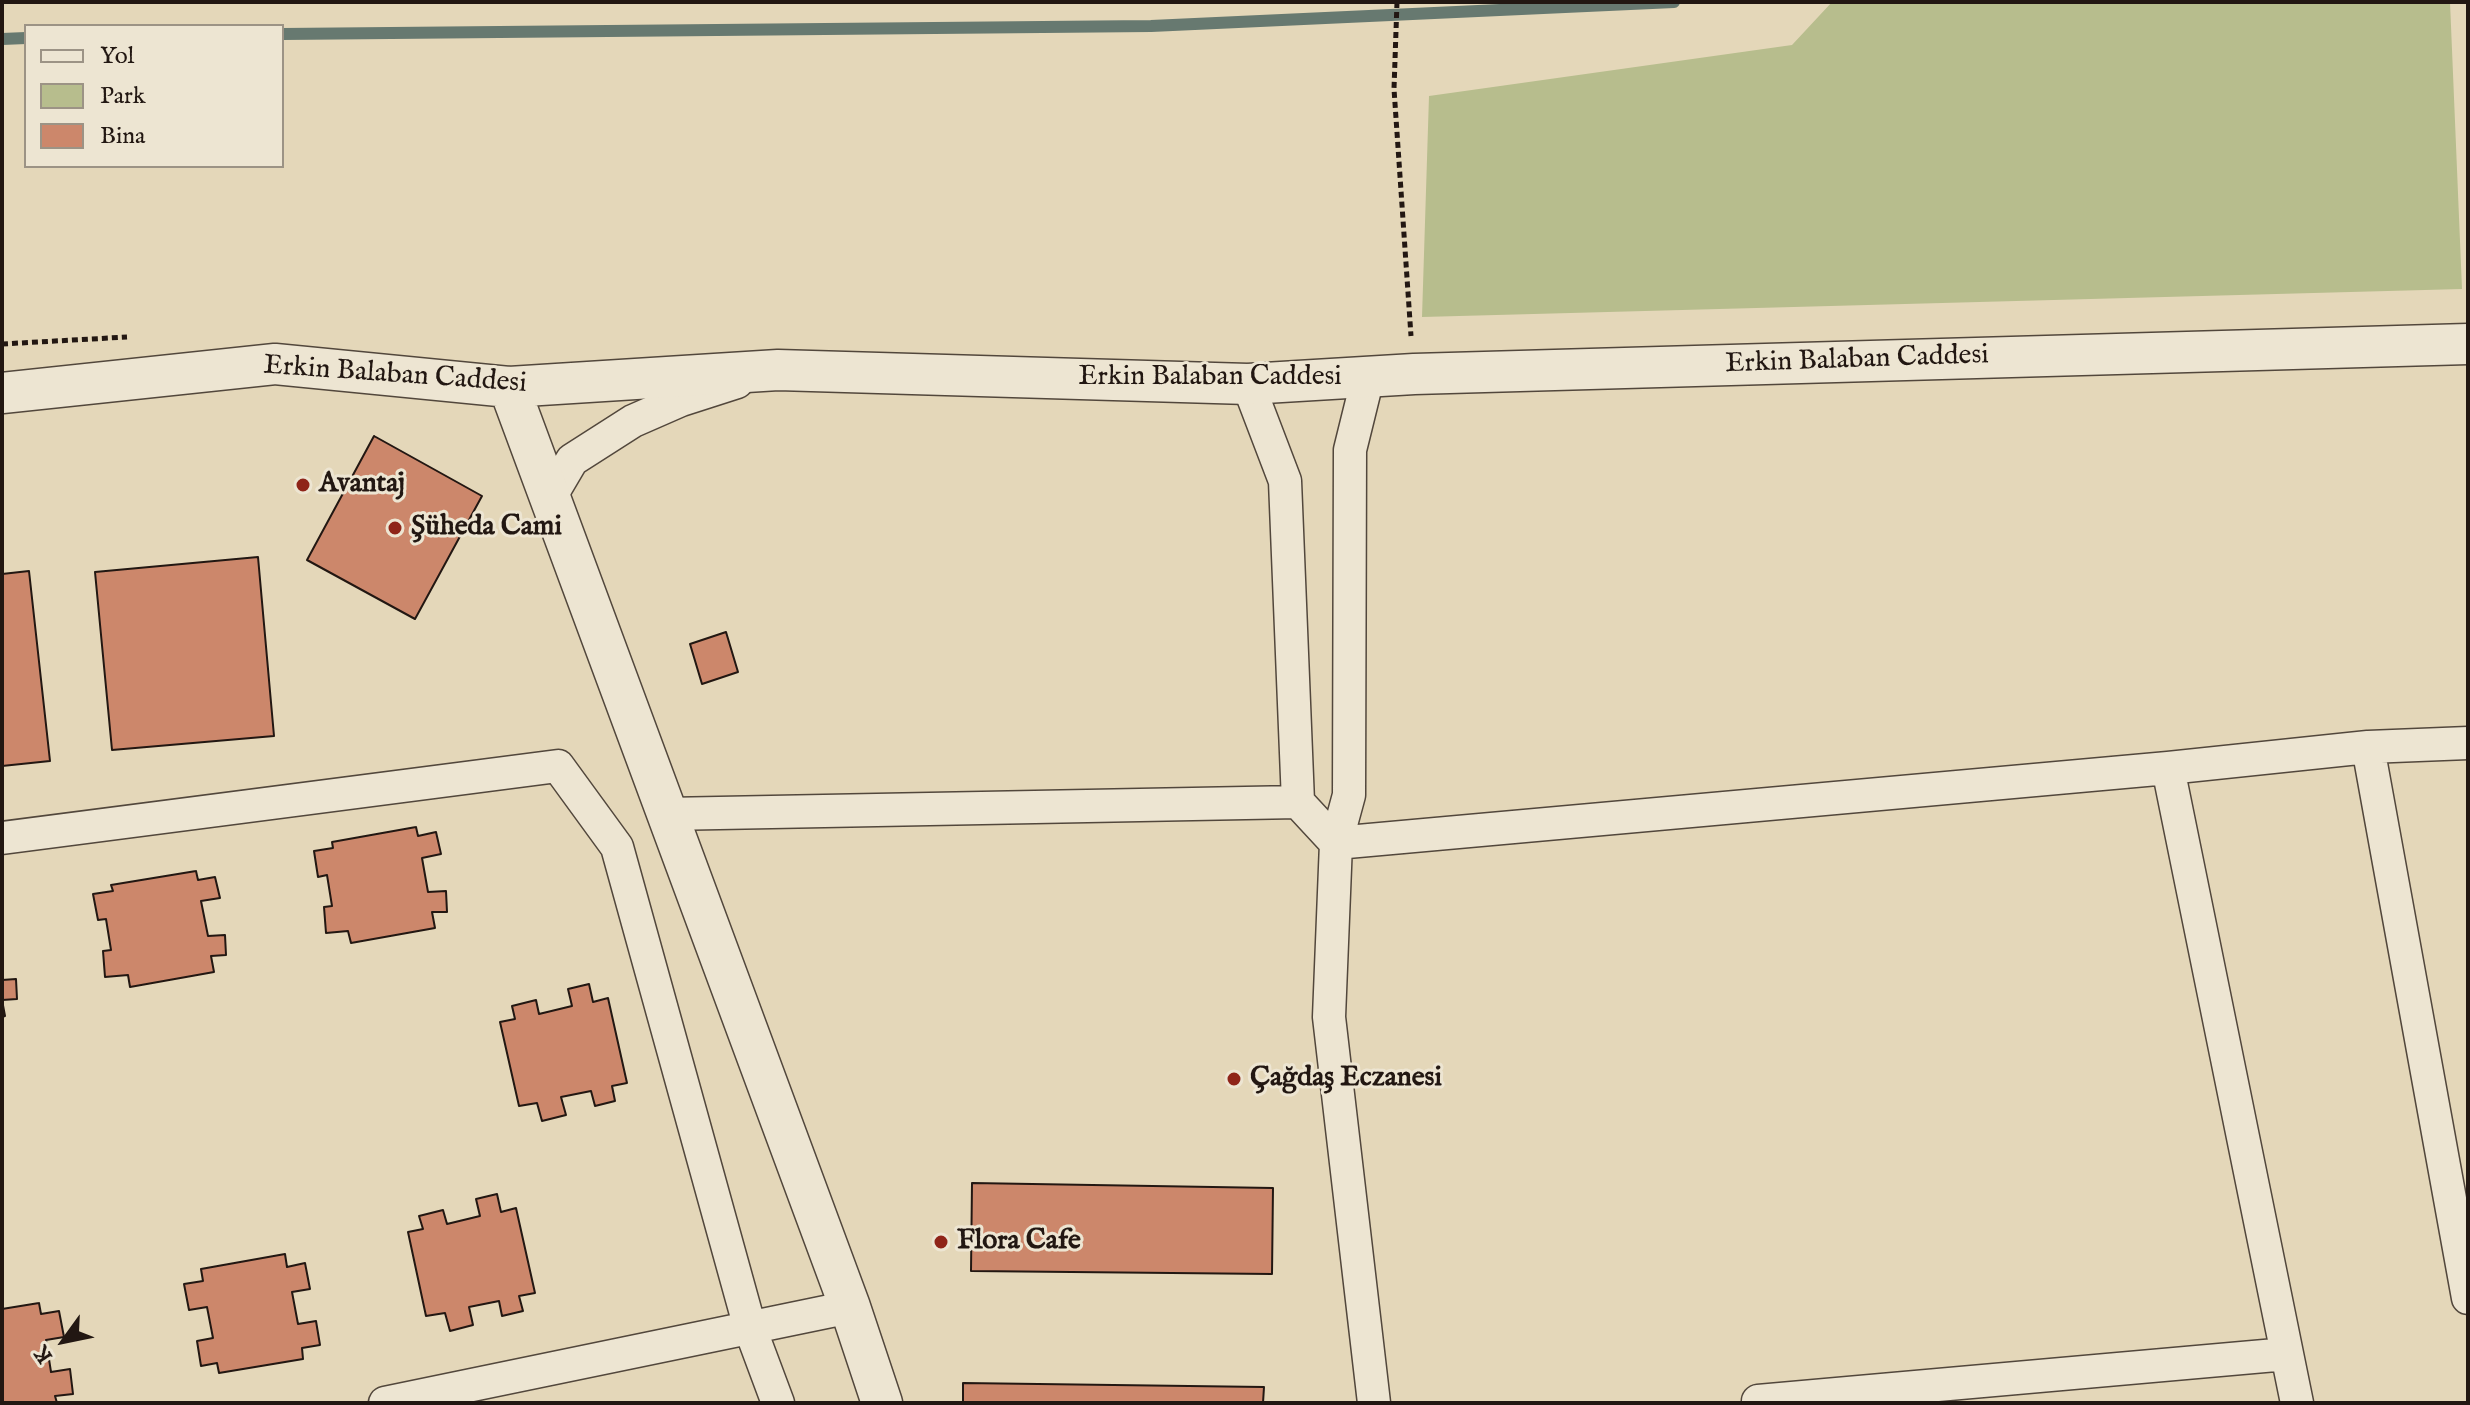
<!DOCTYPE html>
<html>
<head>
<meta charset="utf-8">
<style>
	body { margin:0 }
	#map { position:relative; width:2470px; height:1405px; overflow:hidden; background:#e4d7b9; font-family:"IM FELL English",serif }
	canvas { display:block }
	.frame { position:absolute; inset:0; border:4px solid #221712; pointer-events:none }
	.legend { position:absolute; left:24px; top:24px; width:260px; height:144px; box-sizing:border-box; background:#ede5d2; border:2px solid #9c9385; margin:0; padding:10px 14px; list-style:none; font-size:24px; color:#221712 }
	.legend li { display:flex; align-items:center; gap:16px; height:40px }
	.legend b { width:40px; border:2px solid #9c9385 }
	.north { position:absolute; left:24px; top:1301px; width:80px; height:80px; -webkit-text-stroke:6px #ede5d2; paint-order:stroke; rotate:237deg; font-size:22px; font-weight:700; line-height:32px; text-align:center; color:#221712 }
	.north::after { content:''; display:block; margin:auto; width:28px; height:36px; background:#221712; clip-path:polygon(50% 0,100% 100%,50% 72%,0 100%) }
</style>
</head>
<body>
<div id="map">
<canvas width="2470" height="1405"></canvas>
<div class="frame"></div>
<ul class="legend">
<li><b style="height:10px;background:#ede5d2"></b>Yol</li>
<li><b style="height:22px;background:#b7bd8d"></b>Park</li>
<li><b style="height:22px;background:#cc876b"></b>Bina</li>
</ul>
<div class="north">K</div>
</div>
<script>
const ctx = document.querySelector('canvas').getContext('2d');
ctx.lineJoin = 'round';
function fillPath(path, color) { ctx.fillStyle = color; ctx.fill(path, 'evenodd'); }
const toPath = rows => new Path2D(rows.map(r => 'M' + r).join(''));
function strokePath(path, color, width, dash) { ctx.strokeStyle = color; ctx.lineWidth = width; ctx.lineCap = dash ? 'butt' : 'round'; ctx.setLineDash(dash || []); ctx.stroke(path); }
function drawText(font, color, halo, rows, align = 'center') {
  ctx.font = font + ' "IM FELL English",serif'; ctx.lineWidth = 6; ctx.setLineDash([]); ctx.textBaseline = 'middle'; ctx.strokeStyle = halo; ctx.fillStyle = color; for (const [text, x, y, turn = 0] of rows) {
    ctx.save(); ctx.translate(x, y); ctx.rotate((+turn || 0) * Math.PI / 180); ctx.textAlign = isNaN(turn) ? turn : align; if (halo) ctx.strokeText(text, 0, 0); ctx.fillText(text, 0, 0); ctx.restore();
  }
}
const green = toPath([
	[1832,2,2450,2,2462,289,1422,317,1429,96,1792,45]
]);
const stream = toPath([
	[282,34,1151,26,1674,2],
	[2,39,26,38]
]);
const building = toPath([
	[374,436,482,496,415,619,307,560,374,436],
	[258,557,274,736,112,750,95,572,258,557],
	[29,571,50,761,2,766,2,574,29,571],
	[726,632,738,672,702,684,690,644,726,632],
	[416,827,418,836,436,832,441,854,422,858,428,892,446,891,447,912,432,912,435,928,351,943,348,931,326,933,324,907,332,906,327,875,318,877,314,851,333,848,332,842,416,827],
	[196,871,198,880,215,877,220,898,201,901,208,936,225,935,226,955,211,956,214,972,130,987,128,975,105,977,103,951,111,950,106,919,98,920,93,894,113,891,111,885,196,871],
	[16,979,17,999,2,1000,5,1016,2,1017,2,980,16,979],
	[589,984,593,1002,608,998,627,1083,612,1086,615,1101,595,1106,591,1091,561,1097,566,1115,542,1121,537,1103,519,1106,500,1022,515,1019,512,1006,536,1000,539,1014,572,1006,568,989,589,984],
	[972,1183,1273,1188,1272,1274,971,1271,972,1183],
	[497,1194,501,1212,516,1208,535,1293,519,1296,523,1311,502,1316,499,1301,469,1307,473,1325,450,1331,445,1313,426,1316,408,1232,423,1229,419,1216,443,1210,447,1224,480,1216,476,1199,497,1194],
	[285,1254,287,1267,305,1263,310,1289,292,1292,298,1324,316,1321,320,1345,302,1348,303,1359,219,1373,217,1363,201,1366,197,1341,213,1338,207,1307,189,1310,184,1284,203,1281,201,1269,285,1254],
	[39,1303,41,1314,59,1311,64,1337,46,1340,51,1372,70,1369,73,1394,55,1396,57,1403,2,1403,2,1309,39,1303],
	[963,1383,1264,1387,1263,1403,963,1403,963,1383]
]);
const path = toPath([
	[1397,2,1394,89,1411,336],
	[2,344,127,337]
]);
const minor = toPath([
	[1248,384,1285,481,1298,802,1336,843,1349,795,1350,450,1368,377],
	[549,499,572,460,633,421,681,400,737,382],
	[2368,747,2468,1298],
	[2168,768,2297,1403],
	[666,814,1298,802],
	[2,838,558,766,617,847,750,1328,778,1403],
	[1758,1401,2287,1354],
	[385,1403,850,1307],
	[1374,1403,1329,1017,1336,843,2168,768,2368,747,2468,743]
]);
const tertiary = toPath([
	[509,387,850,1307,882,1403],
	[2,393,275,364,509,387,778,370,1248,384,1414,374,2468,344]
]);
const markers = [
	[303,485,8,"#8f2418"],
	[395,528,8,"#8f2418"],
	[1234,1079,8,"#8f2418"],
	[941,1242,8,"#8f2418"]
];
const streetNames = [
	["Erkin Balaban Caddesi",1857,361,-2],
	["Erkin Balaban Caddesi",395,376,4],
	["Erkin Balaban Caddesi",1210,378]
];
const poiNames = [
	["Avantaj",319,485],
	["Şüheda Cami",411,528],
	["Çağdaş Eczanesi",1250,1079],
	["Flora Cafe",957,1242]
];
fillPath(green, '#b7bd8d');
strokePath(stream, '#677970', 12);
fillPath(building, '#cc876b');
strokePath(building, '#221712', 2);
strokePath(minor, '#52473c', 35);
strokePath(tertiary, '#52473c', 43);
strokePath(path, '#221712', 5, [6, 4]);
strokePath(minor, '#ede5d2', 32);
strokePath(tertiary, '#ede5d2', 40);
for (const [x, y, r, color] of markers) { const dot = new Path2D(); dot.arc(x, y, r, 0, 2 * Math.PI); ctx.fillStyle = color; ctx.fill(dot); strokePath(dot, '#ede5d2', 3); }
drawText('28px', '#221712', '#ede5d2', streetNames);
drawText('bold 28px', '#221712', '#ede5d2', poiNames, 'left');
</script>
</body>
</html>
